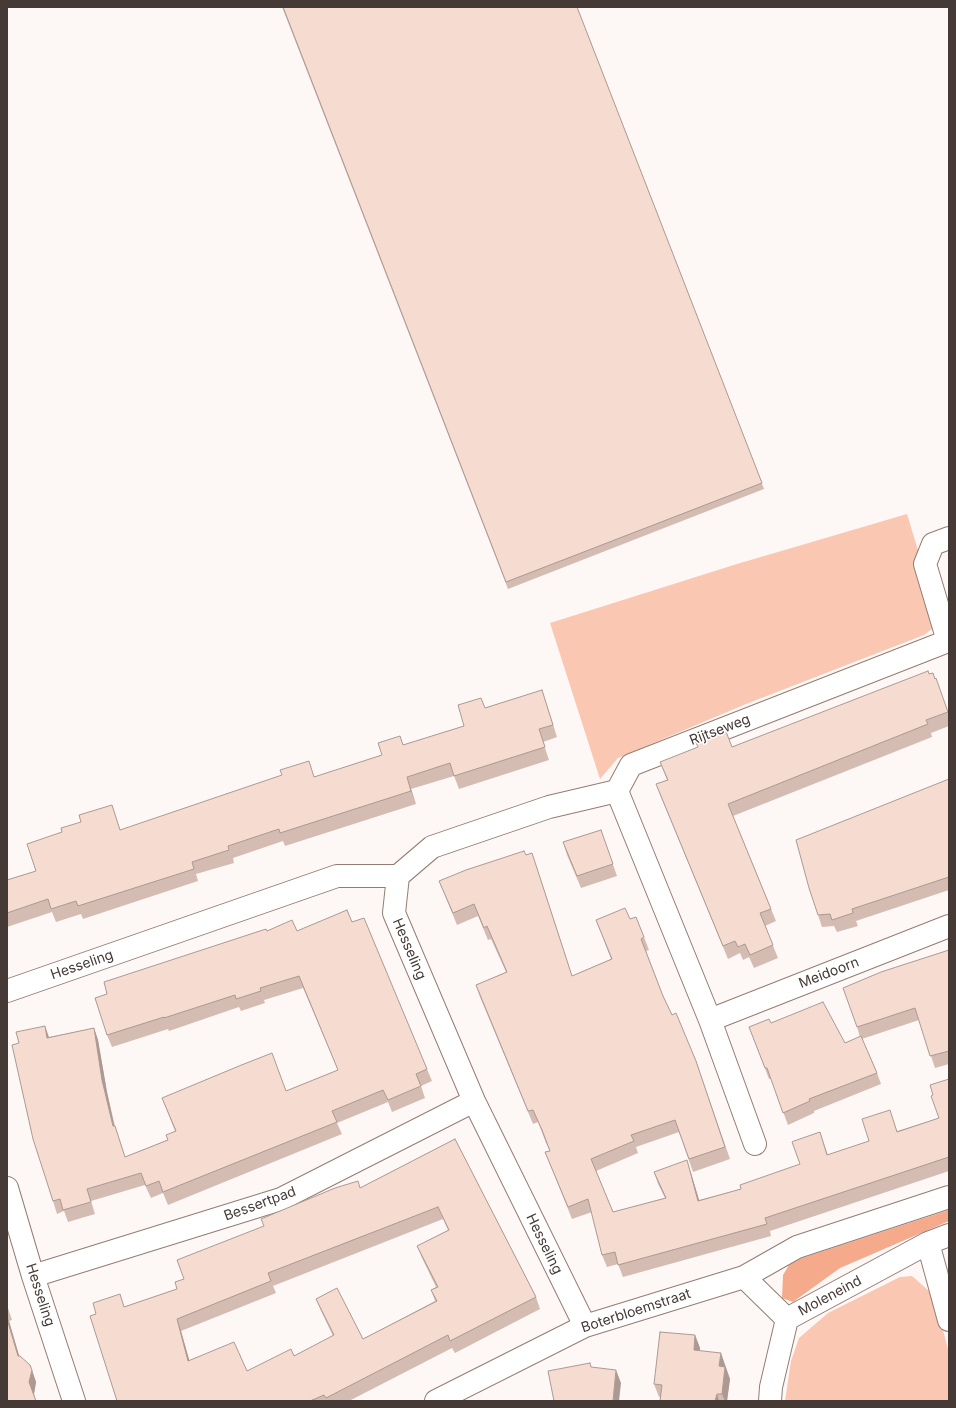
<!DOCTYPE html>
<html>
<head>
<meta charset="utf-8">
<style>
	body { margin:0 }
	#map { position:relative; width:956px; height:1408px; overflow:hidden; background:#fdf8f5; font-family:Inter,sans-serif }
	canvas { display:block }
	.frame { position:absolute; inset:0; border:8px solid #453a36; pointer-events:none }
</style>
</head>
<body>
<div id="map">
<canvas width="956" height="1408"></canvas>
<div class="frame"></div>
</div>
<script>
const ctx = document.querySelector('canvas').getContext('2d');
ctx.lineJoin = 'round';
function fillPath(path, color) { ctx.fillStyle = color; ctx.fill(path, 'evenodd'); }
const toPath = rows => new Path2D(rows.map(r => 'M' + r).join(''));
function strokePath(path, color, width, dash) { ctx.strokeStyle = color; ctx.lineWidth = width; ctx.lineCap = dash ? 'butt' : 'round'; ctx.setLineDash(dash || []); ctx.stroke(path); }
function drawText(font, color, halo, rows, align = 'center') {
  ctx.font = font + ' Inter,sans-serif'; ctx.lineWidth = 3; ctx.setLineDash([]); ctx.textBaseline = 'middle'; ctx.strokeStyle = halo; ctx.fillStyle = color; for (const [text, x, y, turn = 0] of rows) {
    ctx.save(); ctx.translate(x, y); ctx.rotate((+turn || 0) * Math.PI / 180); ctx.textAlign = isNaN(turn) ? turn : align; if (halo) ctx.strokeText(text, 0, 0); ctx.fillText(text, 0, 0); ctx.restore();
  }
}
const green = toPath([
	[907,514,940,623,924,635,746,704,618,758,600,779,550,623,737,564],
	[912,1276,929,1291,938,1311,949,1353,949,1401,785,1401,791,1361,799,1338,828,1313,900,1277]
]);
const forest = toPath([
	[949,1210,949,1221,840,1268,793,1302,782,1298,783,1275,789,1265,802,1258]
]);
const minor = toPath([
	[617,791,710,1020,755,1144],
	[398,876,432,847,549,807,617,791,631,765,948,641,925,564,933,544,949,538],
	[7,991,337,876,398,876,394,913,474,1101,585,1326],
	[710,1020,949,926],
	[7,1188,33,1276,74,1401],
	[928,1243,949,1320],
	[33,1276,281,1199,474,1101],
	[744,1277,797,1247,949,1197],
	[436,1401,585,1326,744,1277,787,1319],
	[770,1401,771,1387,787,1319,928,1243,949,1235]
]);
const wall = toPath([
	[282,7,577,7,764,489,508,589],
	[933,673,949,715,949,726,931,733,932,737,733,816,776,921,765,926,778,958,754,968,749,957,743,960,740,953,728,959,661,797,656,784,667,780,660,762,732,747],
	[542,690,557,737,543,742,549,760,459,789,454,776,411,789,416,804,285,846,283,841,233,858,234,863,196,874,198,881,83,919,81,914,56,922,52,912,7,927,7,880,36,871,62,832,81,822,121,830,315,777,382,755,403,745,464,726,485,708],
	[949,779,949,890,856,921,858,926,837,932,834,926,822,927,818,915],
	[601,830,617,876,581,888,567,855,563,842],
	[526,855,536,866,572,976,611,959,596,920,630,919,644,937,649,950,646,951,663,996,672,1015,696,1061,730,1159,693,1172,679,1132,636,1147,638,1153,596,1171,613,1212,665,1198,658,1184,654,1172,691,1173,699,1200,741,1189,800,1164,820,1132,828,1155,869,1141,894,1122,897,1131,939,1118,933,1095,949,1079,949,1171,770,1231,771,1236,623,1277,618,1264,607,1267,602,1255,592,1212,572,1219,545,1152,550,1151,546,1143,538,1122,533,1124,480,997,476,985,506,972,491,939,488,940,478,916,457,925,439,881],
	[352,922,427,1069,432,1081,421,1086,425,1098,392,1112,388,1102,337,1123,342,1134,168,1205,163,1193,151,1198,145,1185,91,1201,95,1214,68,1222,64,1211,57,1214,53,1201,19,1043,45,1026,49,1037,94,1028,98,1040,107,1092,115,1126,125,1157,167,1140,175,1131,162,1098,286,1091,338,1070,303,988,264,1000,265,1003,241,1011,239,1007,169,1031,168,1029,112,1047,107,1035,107,994,267,931,297,931],
	[949,950,949,1064,935,1068,919,1020,862,1039,877,1073,881,1084,814,1111,814,1113,788,1125,771,1079,769,1079,749,1027,771,1023,845,1043,860,1037,857,1027],
	[455,1139,536,1297,540,1309,455,1353,452,1348,349,1401,117,1401,96,1314,120,1294,124,1307,177,1289,184,1279,264,1226,360,1188],
	[443,1219,448,1230,417,1246,422,1258,436,1287,431,1290,435,1301,363,1339,316,1299,321,1311,333,1336,294,1356,247,1371,189,1360,181,1331,276,1293,273,1286],
	[7,1305,12,1320,9,1321,19,1356,30,1365,36,1382,34,1394,7,1401],
	[695,1335,700,1348,700,1351,725,1366,730,1379,727,1401,660,1401,660,1397,659,1397,654,1384]
]);
const shadedWall = toPath([
	[407,777,416,804,411,791],
	[532,853,536,866,576,989,572,976],
	[45,1026,49,1038,47,1038],
	[94,1028,98,1040,107,1092,117,1139,113,1126,102,1080],
	[687,1160,691,1173,703,1213,698,1201],
	[7,1317,9,1321,23,1369,18,1356],
	[177,1319,181,1331,193,1373,188,1361],
	[695,1335,700,1348,698,1363,694,1350],
	[721,1353,730,1379,727,1401,725,1401,722,1394,719,1366],
	[32,1370,36,1382,34,1394,36,1401,29,1382],
	[616,1370,621,1383,619,1401,613,1401],
	[717,1394,719,1401,715,1401]
]);
const building = toPath([
	[283,7,577,7,762,483,506,582,283,7],
	[928,671,929,674,933,673,935,679,936,678,948,712,926,720,928,724,728,804,771,909,760,913,773,945,750,955,745,944,738,947,735,941,723,946,656,784,668,780,660,762,698,747,695,741,725,729,732,747,928,671],
	[542,690,553,725,539,729,545,747,454,776,450,763,407,777,411,791,280,833,279,829,228,846,229,850,192,862,194,869,78,906,76,901,51,909,48,899,7,913,7,880,36,871,27,844,62,832,61,828,81,822,79,815,112,805,120,830,282,775,280,770,309,761,314,777,382,755,378,743,400,736,403,745,464,726,458,705,481,698,485,708,542,690],
	[949,779,949,877,852,909,853,913,832,920,830,914,818,915,809,888,796,840,949,779],
	[601,830,613,864,577,876,563,842,601,830],
	[524,851,526,855,532,853,572,976,612,959,596,920,625,908,630,919,636,917,644,937,641,939,663,996,672,1015,676,1013,696,1061,725,1147,689,1159,675,1120,631,1135,634,1141,591,1159,613,1212,666,1198,654,1172,687,1160,698,1201,741,1189,740,1185,800,1164,792,1142,794,1141,820,1132,827,1155,869,1141,862,1119,890,1110,897,1132,939,1118,931,1096,933,1095,930,1085,949,1079,949,1157,765,1218,767,1224,618,1265,615,1252,602,1255,588,1199,568,1207,545,1152,550,1151,542,1130,533,1110,528,1111,476,985,507,972,487,926,484,928,474,904,453,913,439,881,466,870,524,851],
	[347,910,352,922,364,918,427,1069,416,1074,421,1086,388,1100,383,1090,332,1111,337,1122,163,1192,159,1181,146,1186,141,1173,87,1189,91,1202,63,1210,60,1199,53,1201,33,1139,12,1045,19,1043,16,1032,45,1026,47,1038,94,1028,102,1080,113,1126,115,1126,125,1157,168,1140,166,1135,176,1131,162,1098,239,1066,272,1053,286,1091,338,1070,299,976,260,988,261,991,236,999,235,995,164,1018,164,1017,107,1035,95,998,107,994,104,982,266,929,267,931,292,920,297,931,347,910],
	[949,950,949,1051,930,1056,915,1008,857,1027,843,988,881,972,949,950],
	[823,1002,845,1043,861,1036,877,1073,809,1099,810,1101,783,1113,767,1068,765,1068,749,1027,769,1019,771,1023,823,1002],
	[455,1139,536,1297,450,1341,448,1335,326,1398,324,1395,310,1401,117,1401,90,1316,96,1314,93,1303,120,1294,124,1307,177,1289,175,1282,184,1279,177,1260,264,1226,261,1219,335,1188,358,1181,360,1188,455,1139],
	[438,1207,449,1230,417,1246,438,1287,431,1290,437,1301,363,1339,337,1288,316,1299,334,1335,294,1356,291,1349,247,1371,234,1342,188,1361,177,1319,271,1281,268,1273,438,1207],
	[7,1319,18,1356,20,1356,30,1365,32,1370,29,1382,36,1401,7,1401,7,1319],
	[660,1332,695,1335,694,1350,721,1353,719,1366,725,1367,722,1394,717,1394,715,1401,660,1401,662,1385,654,1384,660,1332],
	[590,1363,591,1367,616,1370,613,1401,554,1401,548,1371,590,1363]
]);
const streetNames = [
	["Rijtseweg",720,730,-21],
	["Hesseling",409,949,67],
	["Hesseling",82,965,-19],
	["Meidoorn",829,973,-21],
	["Bessertpad",260,1204,-20],
	["Hesseling",544,1244,64],
	["Hesseling",40,1295,72],
	["Moleneind",830,1296,-28],
	["Boterbloemstraat",636,1311,-18]
];
fillPath(green, '#fac7b2');
fillPath(forest, '#f6aa8c');
strokePath(minor, '#947c72', 24);
strokePath(minor, '#fff', 22);
fillPath(wall, '#d4bcb3');
fillPath(shadedWall, '#ac9992');
fillPath(building, '#f6dbd0');
strokePath(building, '#ac9992', 1);
drawText('14px', '#453a36', '#fff', streetNames);
</script>
</body>
</html>
